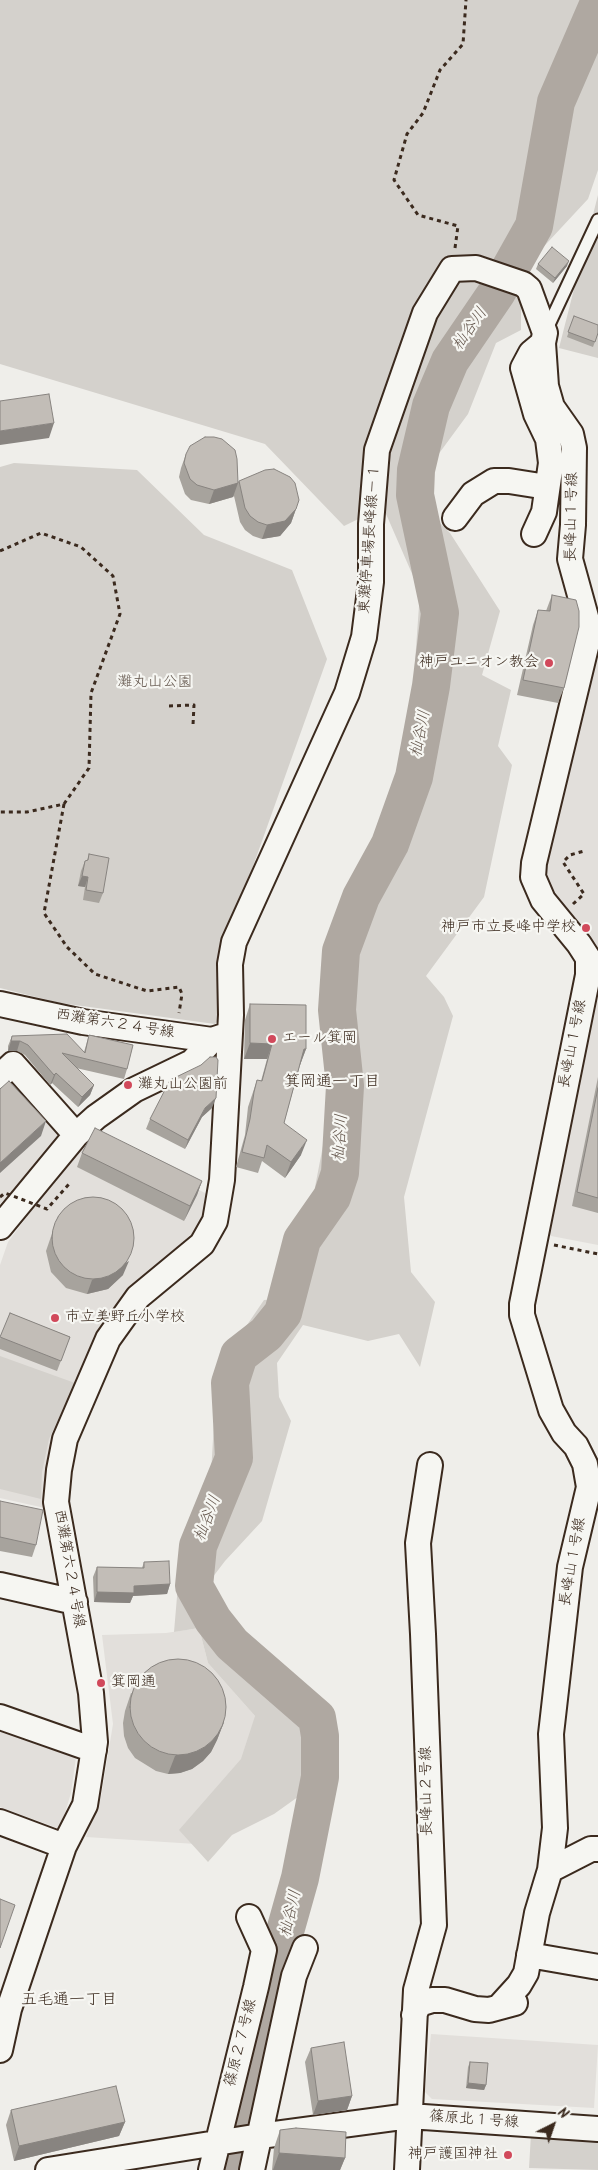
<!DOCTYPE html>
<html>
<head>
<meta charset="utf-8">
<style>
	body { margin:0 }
	#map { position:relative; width:598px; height:2170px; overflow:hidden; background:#efeeea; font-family:Kalam,sans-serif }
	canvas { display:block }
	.north { position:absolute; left:528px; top:2100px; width:50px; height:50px; -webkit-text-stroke:4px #f6f6f2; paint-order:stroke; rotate:41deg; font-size:14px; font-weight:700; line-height:20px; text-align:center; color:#3b2a1e }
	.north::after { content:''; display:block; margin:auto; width:18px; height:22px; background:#3b2a1e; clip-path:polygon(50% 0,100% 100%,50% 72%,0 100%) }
</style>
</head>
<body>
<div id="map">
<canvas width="598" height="2170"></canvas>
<div class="north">N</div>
</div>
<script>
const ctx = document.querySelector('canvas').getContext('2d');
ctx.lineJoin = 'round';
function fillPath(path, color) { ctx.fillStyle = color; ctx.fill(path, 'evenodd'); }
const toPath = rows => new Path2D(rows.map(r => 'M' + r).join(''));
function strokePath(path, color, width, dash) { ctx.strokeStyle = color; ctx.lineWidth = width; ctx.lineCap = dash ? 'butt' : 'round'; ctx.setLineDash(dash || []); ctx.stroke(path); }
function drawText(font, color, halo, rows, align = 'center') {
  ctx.font = font + ' Kalam,"Klee One",sans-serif'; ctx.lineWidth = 4.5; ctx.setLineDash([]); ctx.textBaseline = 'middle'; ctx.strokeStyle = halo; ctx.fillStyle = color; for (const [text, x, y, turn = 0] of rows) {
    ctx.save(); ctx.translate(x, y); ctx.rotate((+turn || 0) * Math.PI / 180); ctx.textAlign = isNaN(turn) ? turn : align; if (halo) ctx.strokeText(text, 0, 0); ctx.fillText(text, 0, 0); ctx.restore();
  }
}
const built = toPath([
	[598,643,598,1245,546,1235,597,957,551,900,542,869],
	[14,1076,64,1131,0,1204,0,1089],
	[90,1135,211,1196,204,1223,195,1238,99,1335,53,1438,46,1467,45,1508,0,1498,0,1265,8,1242,75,1152],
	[199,1628,208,1663,255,1716,250,1777,196,1844,86,1837,101,1797,113,1724,102,1635,166,1633],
	[0,1723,77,1750,71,1793,60,1829,0,1807],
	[431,2034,598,2045,594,2108,432,2099,425,2092]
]);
const green = toPath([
	[0,0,598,0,598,170,588,199,521,271,521,330,496,343,468,414,410,493,450,533,500,611,482,675,511,690,498,746,512,765,484,897,426,976,444,997,453,1016,404,1197,411,1272,435,1302,420,1367,399,1334,368,1341,303,1325,277,1363,279,1397,291,1421,262,1521,225,1561,206,1586,195,1612,221,1647,265,1657,308,1694,318,1733,302,1794,274,1814,232,1835,208,1862,179,1830,241,1759,255,1716,208,1663,199,1628,174,1632,182,1538,211,1474,217,1369,264,1300,297,1297,307,1265,301,1260,330,1109,324,1003,328,962,401,790,413,690,420,592,383,507,344,526,265,444,0,364],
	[598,195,598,358,559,348],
	[14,463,137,470,204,535,292,570,327,659,232,925,221,1017,215,1024,60,1003,0,988,0,467],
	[0,1356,75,1383,49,1439,42,1472,41,1499,0,1489],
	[531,2134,598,2138,598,2170,529,2168]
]);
const river = toPath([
	[231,2170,282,1942,300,1878,320,1777,320,1736,317,1718,232,1644,213,1620,194,1586,198,1546,234,1458,230,1383,239,1355,266,1334,283,1313,302,1240,332,1197,340,1173,345,1086,337,1010,341,951,361,897,390,844,414,777,431,686,440,613,415,495,416,470,431,406,450,361,497,292,534,226,556,102,598,5]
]);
const path = toPath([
	[455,248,458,226,418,215,394,180,407,134,423,113,440,70,463,44,466,0],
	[0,551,41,533,81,547,113,576,120,614,91,693,89,768,64,804,27,812,0,812],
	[169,706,194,705,193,725],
	[64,804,44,913,67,947,95,974,147,991,179,987,182,994,179,1013],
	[573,904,584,894,563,862,570,855,584,851],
	[554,1245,598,1254]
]);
const service = toPath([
	[546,331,598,220]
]);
const minor = toPath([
	[455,518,473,494,494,481,509,481,547,487],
	[534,534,544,512,551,463,548,439,536,414,523,368,531,353,543,343],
	[0,1004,83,1022,212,1040,224,1036],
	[0,1076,13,1064,76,1135],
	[0,1227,76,1135,96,1117,134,1090,192,1062,212,1040],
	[0,1585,75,1602],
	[0,1717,94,1750],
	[0,1822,64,1846],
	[550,1870,591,1849,598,1849],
	[529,1955,598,1967],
	[414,2015,419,2004,432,2000,445,2000,475,2009,489,2010,515,2003],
	[0,2050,9,2009,49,1890,64,1846,85,1805,95,1742,91,1693,56,1502,59,1470,65,1439,108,1339,138,1297,202,1244,215,1221,222,1180,231,1015,230,964,234,942,347,693,364,637,371,582,371,524,377,450,425,313,452,269,476,268,523,284,529,289,545,333,543,343,546,386,552,407,571,434,574,448,573,525,570,559,588,624,587,643,534,863,533,877,543,900,579,944,588,958,588,975,522,1304,522,1315,551,1410,564,1433,576,1446,585,1464,589,1487,570,1567,551,1734,555,1828,550,1870,537,1913,526,1973,519,1985,499,2007],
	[48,2170,260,2136,409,2116,598,2129],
	[211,2170,256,1987,264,1950,249,1917],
	[252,2170,294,1976,305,1948],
	[407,2170,416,1990,434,1925,423,1634,418,1543,430,1465]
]);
const pathBridge = toPath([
	[0,1197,5,1193,47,1209,69,1184]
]);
const wall = toPath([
	[538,264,567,266,553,283,536,269],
	[574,316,598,333,593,347,567,337],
	[186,454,238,482,239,481,296,509,291,523,280,536,262,539,253,536,245,530,240,522,234,496,233,497,209,504,191,500,185,494,179,477,181,468],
	[552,595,564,688,558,703,517,695,533,625,538,610,546,611],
	[89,854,103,893,99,903,83,900,85,887,78,886,81,871,85,861,87,861],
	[250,1004,306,1049,300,1065,284,1123,301,1155,285,1178,262,1161,258,1173,236,1167,245,1135,248,1107,257,1080,261,1081,267,1059,244,1059,245,1020],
	[89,1035,127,1069,124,1079,76,1068,94,1085,90,1095,78,1107,52,1083,50,1085,25,1055,17,1051,8,1051,8,1046,12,1036,84,1052],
	[598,1077,598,1213,572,1206],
	[212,1108,202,1117,185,1149,146,1129,150,1119],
	[82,1153,202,1181,197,1195,184,1221,77,1167],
	[58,1216,123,1275,108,1289,87,1294,66,1288,51,1272,46,1251],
	[10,1313,70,1337,57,1371,0,1349,0,1339],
	[0,1501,36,1545,32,1557,0,1551],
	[144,1562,170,1584,167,1594,133,1596,130,1603,94,1602,93,1577,97,1567,142,1568],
	[131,1693,224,1722,217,1740,211,1752,203,1761,192,1769,180,1773,168,1774,156,1771,135,1758,128,1748,124,1736,123,1723,125,1711],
	[311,2048,352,2096,347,2110,313,2115,305,2062],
	[470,2062,486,2085,484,2090,466,2088,468,2067],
	[11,2110,125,2122,119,2136,14,2161,6,2125],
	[280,2130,345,2158,340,2170,272,2170,274,2148]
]);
const shadedWall = toPath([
	[569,261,567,266,553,283,555,278],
	[54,423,49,438,0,445,0,431],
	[238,483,233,497,209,504,214,490],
	[296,509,291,523,280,536,262,539,267,525],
	[82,876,88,877,85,887,78,886],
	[11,1041,20,1041,17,1051,8,1051],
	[250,1043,272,1044,267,1059,244,1059],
	[304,1049,306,1049,300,1065,298,1065],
	[56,1073,52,1083,50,1085,54,1075],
	[94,1085,90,1095,78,1107,82,1097],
	[216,1098,212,1108,202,1117,185,1149,188,1140,205,1108],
	[46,1121,41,1136,0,1173,0,1163],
	[307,1140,301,1155,285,1178,291,1162],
	[202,1181,197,1195,184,1221,190,1206],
	[129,1261,123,1275,108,1289,87,1294,92,1280],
	[170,1584,167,1594,133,1596,130,1603,94,1602,97,1592,134,1586],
	[224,1722,217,1740,211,1752,203,1761,192,1769,180,1773,168,1774,175,1756],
	[468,2083,486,2085,484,2090,466,2088],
	[352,2096,347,2110,313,2115,318,2101],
	[125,2122,119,2136,14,2161,19,2146],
	[279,2153,345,2158,340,2170,273,2170]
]);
const building = toPath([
	[552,247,569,261,555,278,538,264,552,247],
	[574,316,598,325,598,333,595,342,568,332,574,316],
	[49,394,54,423,0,431,0,401,49,394],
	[205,437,214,437,222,439,235,450,237,459,238,483,214,490,197,485,190,479,184,463,186,454,190,446,205,437],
	[274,469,290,477,295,483,299,500,296,509,285,521,267,525,258,522,250,516,245,508,239,481,265,470,274,469],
	[552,595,576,600,579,611,579,627,564,688,523,680,538,610,550,611,552,595],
	[89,854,109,858,103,893,86,890,88,877,82,876,85,861,88,860,89,854],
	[250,1004,306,1005,306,1049,304,1049,284,1123,307,1140,291,1162,267,1145,264,1158,242,1152,250,1119,254,1092,257,1080,262,1081,272,1044,250,1043,250,1004],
	[67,1034,85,1053,89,1035,133,1045,127,1069,62,1053,94,1085,82,1097,56,1073,54,1075,28,1045,20,1041,11,1041,12,1036,67,1034],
	[210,1057,216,1057,218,1060,216,1098,205,1108,188,1140,150,1119,170,1080,201,1065,210,1057],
	[9,1081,46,1121,0,1163,0,1089,9,1081],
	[598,1088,598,1198,577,1192,598,1088],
	[95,1128,202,1181,190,1206,82,1153,95,1128],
	'52 1238a41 41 0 1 1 82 0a41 41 0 1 1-82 0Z',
	[10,1313,70,1337,61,1361,0,1337,10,1313],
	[0,1501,43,1510,36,1545,0,1537,0,1501],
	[169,1561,170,1584,134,1586,134,1593,97,1592,97,1567,144,1568,144,1562,169,1561],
	'130 1707a48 48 0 1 1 96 0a48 48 0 1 1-96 0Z',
	[0,1899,15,1905,0,1948,0,1899],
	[344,2042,352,2096,318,2101,311,2048,344,2042],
	[470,2062,488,2063,486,2085,468,2083,470,2062],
	[116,2086,125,2122,19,2146,11,2110,116,2086],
	[296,2128,346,2132,345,2158,279,2153,280,2130,296,2128]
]);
const markers = [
	[549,663,5,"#d1495b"],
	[586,928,5,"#d1495b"],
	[272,1039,5,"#d1495b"],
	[128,1085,5,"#d1495b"],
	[55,1318,5,"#d1495b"],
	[101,1683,5,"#d1495b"],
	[508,2155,5,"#d1495b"]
];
const streetNames = [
	["長峰山１号線",573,517,-89],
	["東灘停車場長峰線－１",371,539,-86],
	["西灘第六２４号線",115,1025,9],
	["長峰山１号線",574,1044,-79],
	["長峰山１号線",574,1562,-80],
	["西灘第六２４号線",68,1569,80],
	["長峰山２号線",428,1791,-91],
	["篠原２７号線",242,2043,-76],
	["篠原北１号線",474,2121,4]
];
const poiNames = [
	["神戸ユニオン教会",539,663,"right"],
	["神戸市立長峰中学校",576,928,"right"],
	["エール箕岡",282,1039],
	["灘丸山公園前",138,1085],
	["市立美野丘小学校",65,1318],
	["箕岡通",111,1683],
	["神戸護国神社",498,2155,"right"]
];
const parkNames = [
	["灘丸山公園",155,683]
];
const waterNames = [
	["杣谷川",471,330,-55],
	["杣谷川",422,734,-79],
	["杣谷川",342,1138,-86],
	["杣谷川",209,1519,-69],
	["杣谷川",292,1914,-77]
];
const neighbourhoodNames = [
	["箕岡通一丁目",332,1083],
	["五毛通一丁目",69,2001]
];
fillPath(built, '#e2dfdb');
fillPath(green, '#d4d1cc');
strokePath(river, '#afa8a1', 38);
strokePath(service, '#3b2a1e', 15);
strokePath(minor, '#3b2a1e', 28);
strokePath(path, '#3b2a1e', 3, [4, 4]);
strokePath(service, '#f6f6f2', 11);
strokePath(minor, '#f6f6f2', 24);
strokePath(pathBridge, '#3b2a1e', 3, [4, 4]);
fillPath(wall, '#a7a39d');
fillPath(shadedWall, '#888480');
fillPath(building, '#c2bdb7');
strokePath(building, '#888480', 1);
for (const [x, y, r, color] of markers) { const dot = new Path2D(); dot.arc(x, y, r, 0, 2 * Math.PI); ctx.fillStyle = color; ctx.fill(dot); strokePath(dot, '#f6f6f2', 2); }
drawText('15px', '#3b2a1e', '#f6f6f2', streetNames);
drawText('15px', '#3b2a1e', '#f6f6f2', poiNames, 'left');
drawText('15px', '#61544a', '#f6f6f2', parkNames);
drawText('italic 16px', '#64564c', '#f6f6f2', waterNames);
drawText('16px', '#3b2a1e', '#f6f6f2', neighbourhoodNames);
</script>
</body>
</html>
